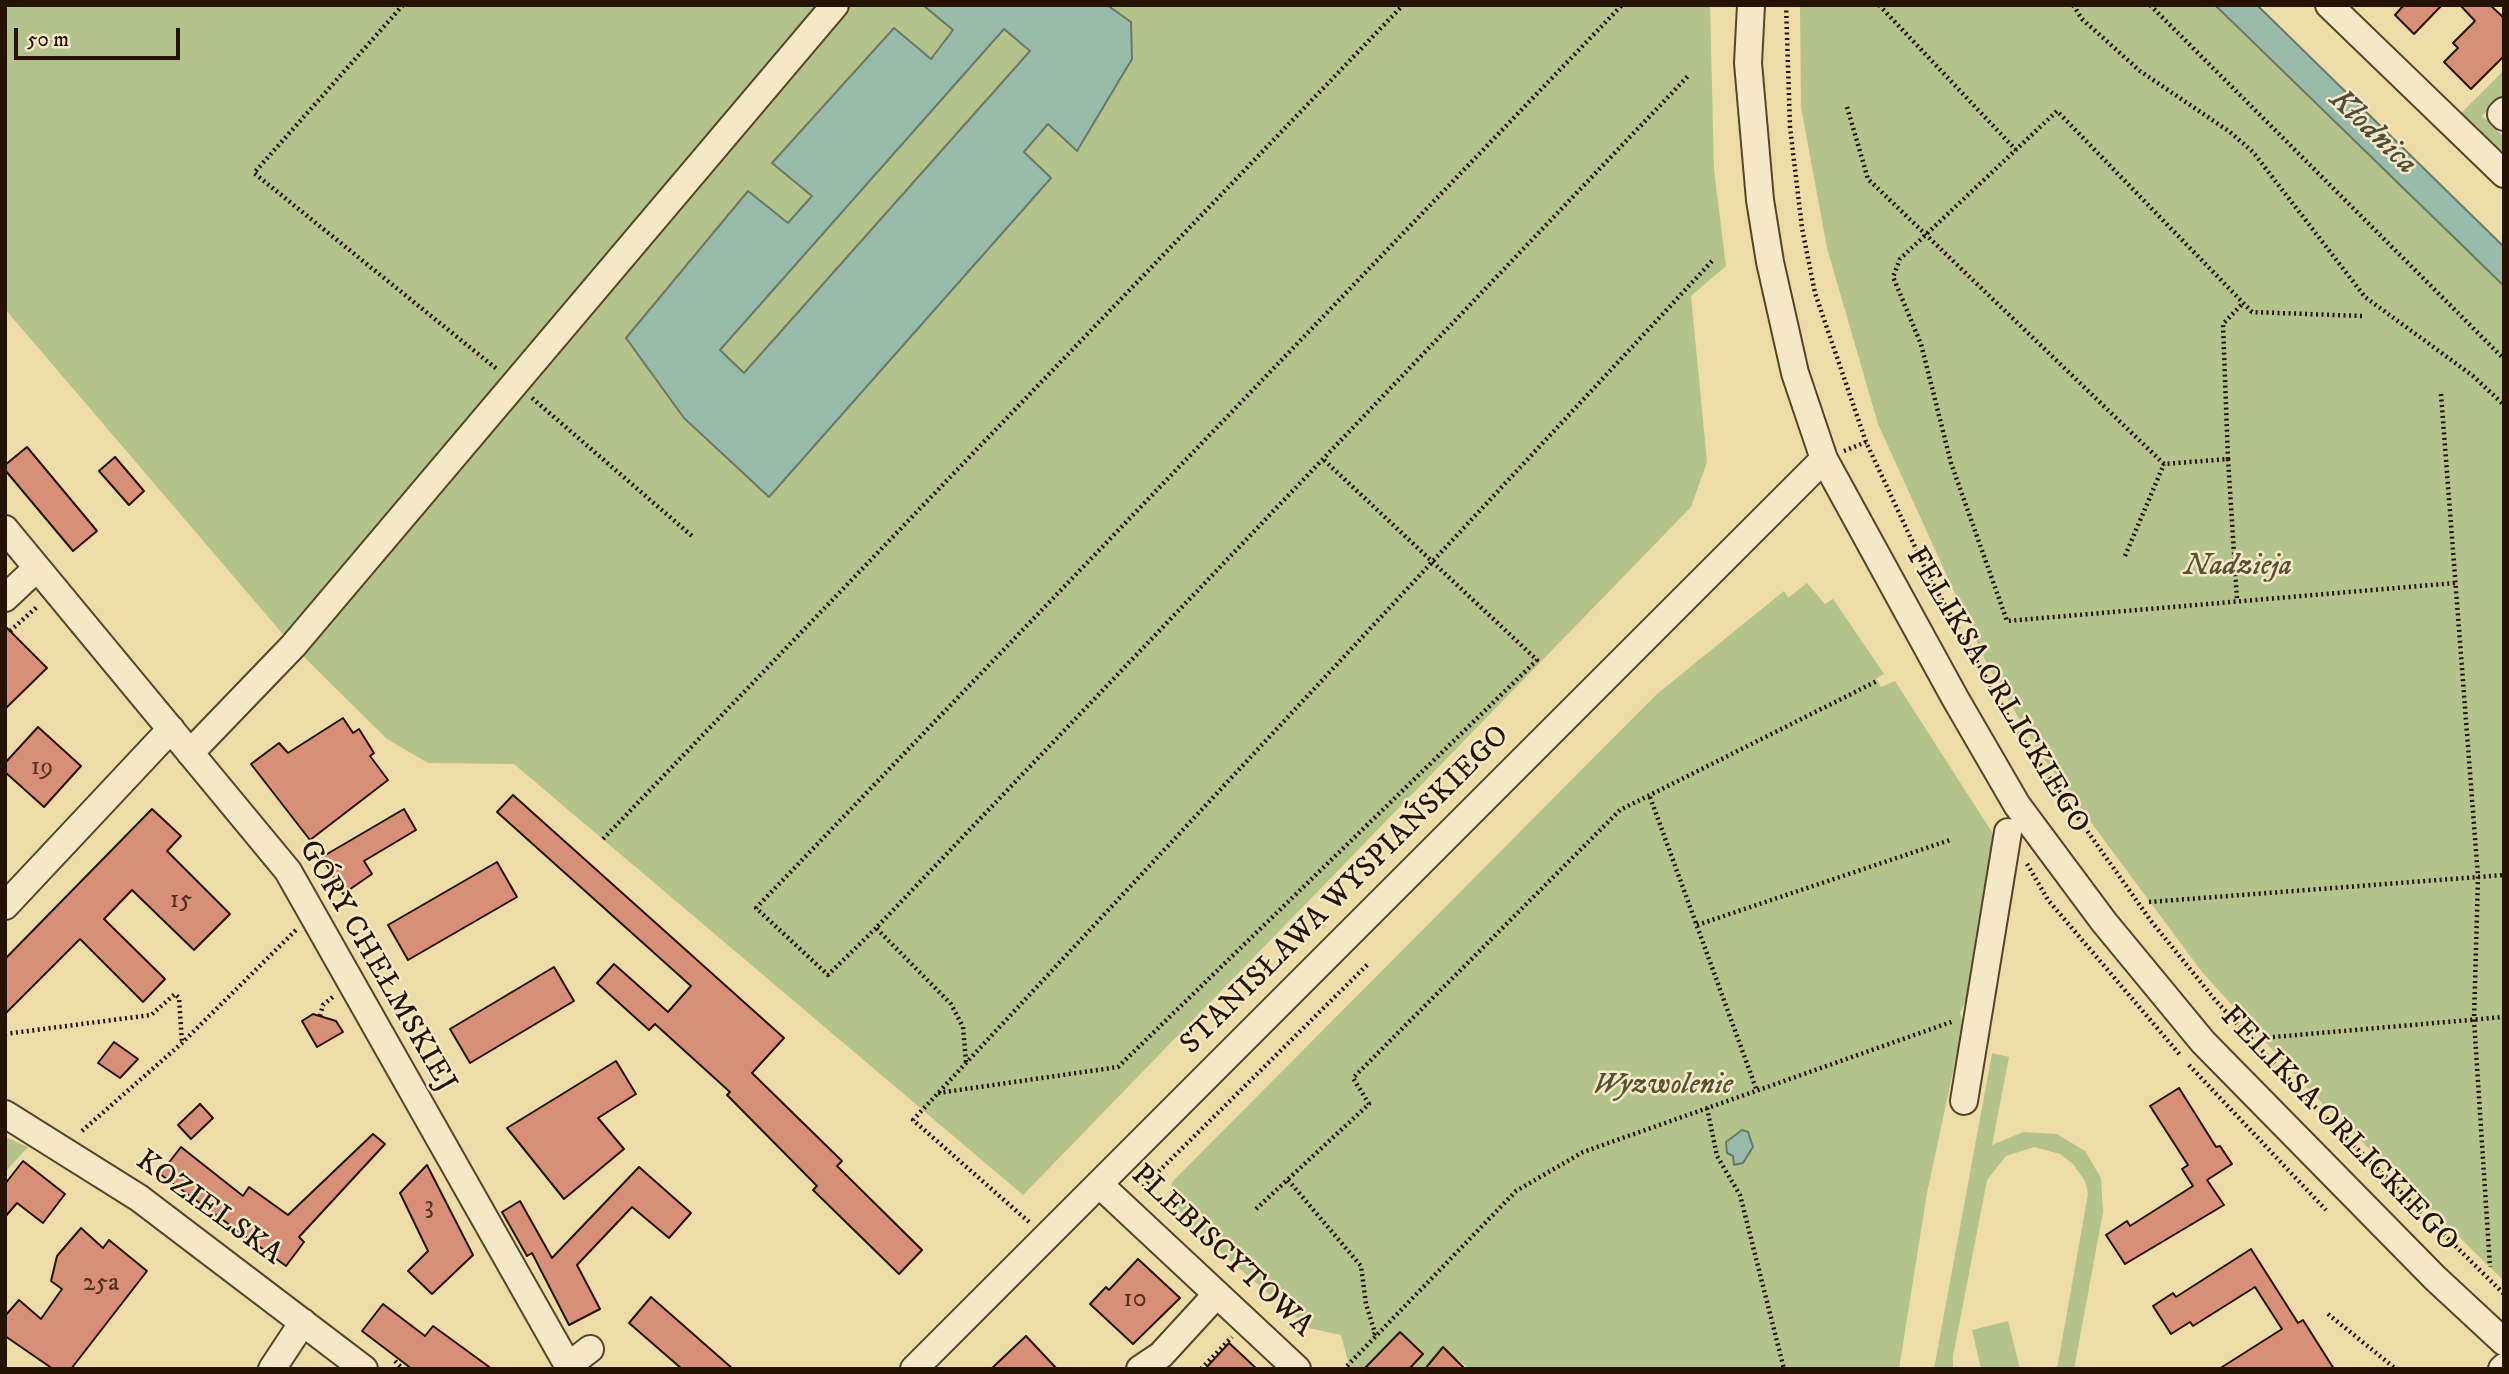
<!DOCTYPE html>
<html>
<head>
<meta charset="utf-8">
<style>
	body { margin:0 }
	#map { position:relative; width:2509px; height:1374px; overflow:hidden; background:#eedca8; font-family:"IM FELL DW Pica",serif }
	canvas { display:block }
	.frame { position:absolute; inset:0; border:7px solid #251300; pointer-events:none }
	.scale { position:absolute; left:14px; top:28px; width:166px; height:32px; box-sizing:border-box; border:4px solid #251300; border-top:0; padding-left:9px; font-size:21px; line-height:24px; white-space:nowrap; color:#251300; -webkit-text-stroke:5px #f4e8c6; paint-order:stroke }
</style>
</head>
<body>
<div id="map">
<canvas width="2509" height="1374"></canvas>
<div class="frame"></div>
<div class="scale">50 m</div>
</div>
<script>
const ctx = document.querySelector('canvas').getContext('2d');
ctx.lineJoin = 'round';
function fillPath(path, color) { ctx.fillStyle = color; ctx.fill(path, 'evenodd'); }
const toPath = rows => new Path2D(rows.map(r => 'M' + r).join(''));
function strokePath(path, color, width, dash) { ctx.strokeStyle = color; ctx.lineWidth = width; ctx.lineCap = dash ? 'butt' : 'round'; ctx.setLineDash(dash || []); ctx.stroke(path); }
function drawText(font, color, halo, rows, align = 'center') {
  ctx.font = font + ' "IM FELL DW Pica",serif'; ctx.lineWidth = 5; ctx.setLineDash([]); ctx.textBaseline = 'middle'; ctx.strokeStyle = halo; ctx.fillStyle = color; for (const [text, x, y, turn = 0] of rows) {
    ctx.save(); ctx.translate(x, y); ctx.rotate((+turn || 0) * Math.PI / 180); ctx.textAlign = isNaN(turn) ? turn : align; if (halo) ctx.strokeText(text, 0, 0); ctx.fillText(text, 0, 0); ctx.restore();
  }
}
const green = toPath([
	[5,5,1710,5,1714,170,1726,266,1691,296,1707,462,1691,507,1023,1195,514,764,428,763,387,739,293,646,5,309],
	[1800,5,2215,5,2504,286,2504,1281,2310,1091,2202,972,2038,751,1986,662,1878,424,1827,248,1801,107],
	[2504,70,2504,93,2482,116,2504,137,2504,156,2460,114],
	[1807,583,1825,604,1833,599,1884,674,1876,679,1881,687,1895,681,1997,840,1967,999,1960,1012,1963,1025,1927,1193,1899,1369,1470,1369,1443,1348,1426,1369,1350,1369,1341,1335,1308,1328,1186,1222,1170,1193,1172,1182,1657,694,1784,591,1788,598],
	[1992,1053,2009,1057,1992,1145,2023,1132,2057,1134,2085,1151,2101,1178,2103,1212,2074,1369,2057,1369,2088,1194,2085,1181,2073,1164,2060,1154,2034,1147,2006,1156,1987,1180,1953,1356,1953,1369,1934,1369],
	[5,1137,28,1147,5,1172],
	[2008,1321,2020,1369,1981,1369,1972,1330]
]);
const water = toPath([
	[923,5,1107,5,1131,22,1132,59,1077,151,1048,124,1024,152,1051,178,769,497,684,418,626,338,748,191,788,223,812,196,772,163,894,28,931,59,953,30,923,5],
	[1004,29,1030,51,744,373,720,350,1004,29],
	[2215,5,2257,5,2504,247,2504,286,2215,5],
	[1742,1130,1748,1132,1753,1147,1743,1163,1734,1165,1733,1156,1727,1153,1726,1142,1742,1130]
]);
const building = toPath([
	[2404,5,2442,5,2414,34,2395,15,2404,5],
	[2460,5,2490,5,2504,18,2504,56,2471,89,2444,62,2458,48,2453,43,2475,21,2460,5],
	[27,447,97,531,73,551,5,470,5,465,27,447],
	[115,457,144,491,129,505,99,471,115,457],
	[5,626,47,668,5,709,5,626],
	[343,718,353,733,359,729,374,753,370,756,388,780,310,840,251,764,279,743,288,753,343,718],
	[38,727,81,766,44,807,5,772,5,763,38,727],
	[513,795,784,1038,752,1073,842,1161,837,1166,922,1250,899,1274,813,1190,817,1186,727,1095,730,1092,655,1024,649,1030,597,983,614,964,668,1012,691,986,497,812,513,795],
	[152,809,181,836,167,851,230,914,194,950,132,890,104,919,165,979,143,1002,80,939,5,1014,5,959,152,809],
	[404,809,416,830,364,861,372,874,343,894,322,857,404,809],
	[497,862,517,897,408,960,388,925,497,862],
	[554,967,574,1001,470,1063,450,1029,554,967],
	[313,1014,336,1021,343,1032,317,1047,302,1021,313,1014],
	[114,1042,138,1059,120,1078,98,1063,114,1042],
	[616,1061,636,1094,598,1118,624,1149,564,1199,507,1128,616,1061],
	[2179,1088,2216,1147,2220,1146,2232,1164,2207,1180,2224,1205,2125,1264,2106,1235,2127,1221,2130,1226,2193,1186,2182,1169,2188,1165,2150,1106,2179,1088],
	[200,1104,213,1118,191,1139,178,1125,200,1104],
	[373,1134,385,1144,299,1237,304,1242,286,1266,160,1174,181,1147,243,1196,249,1187,288,1215,373,1134],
	[23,1161,65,1194,43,1223,17,1203,5,1217,5,1184,23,1161],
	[427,1165,473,1255,432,1294,408,1271,428,1251,400,1193,427,1165],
	[639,1167,691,1213,669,1238,632,1207,577,1265,600,1309,569,1325,532,1253,527,1256,502,1212,520,1201,552,1258,639,1167],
	[81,1228,103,1248,109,1240,147,1271,71,1369,53,1369,5,1336,5,1316,19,1300,41,1319,62,1289,51,1281,57,1256,81,1228],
	[2251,1249,2298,1323,2303,1320,2334,1369,2219,1369,2282,1329,2255,1287,2193,1326,2190,1322,2171,1334,2153,1306,2173,1293,2176,1297,2251,1249],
	[1138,1259,1180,1298,1133,1344,1090,1304,1106,1287,1109,1290,1138,1259],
	[651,1297,733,1369,682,1369,629,1323,651,1297],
	[383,1304,425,1336,433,1326,492,1369,412,1369,362,1331,383,1304],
	[1400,1332,1423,1354,1409,1369,1364,1369,1400,1332],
	[1026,1336,1057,1369,991,1369,1026,1336],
	[1229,1343,1257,1369,1205,1369,1229,1343],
	[1443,1347,1465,1369,1425,1369,1443,1347]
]);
const path = toPath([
	[403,5,254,173,498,370],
	[1786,5,1790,127,1802,228,1815,293,1866,442,1929,577,2015,729,2151,921,2216,1001,2308,1100,2504,1294],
	[1879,5,2016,150],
	[2073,5,2082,19,2140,71,2230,132,2253,152,2365,297,2473,376,2504,405],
	[2150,5,2504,359],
	[1847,107,1868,179,2164,464,2228,459,2223,324,2243,303],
	[2362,316,2252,312,2057,111,1900,259,1893,277,1921,344,1951,463,2007,621,2455,583],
	[2441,394,2478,877,2474,1020,2490,1267],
	[532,398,692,536],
	[1844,451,1866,442],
	[2228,459,2237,600],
	[2125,556,2164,464],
	[10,631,38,606],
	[1650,797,1757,1091],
	[603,839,1403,5],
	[2027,864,2048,900,2181,1056],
	[2149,902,2504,875],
	[1697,925,1950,840],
	[876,928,828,975,756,908,1622,5],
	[320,1016,323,1005,335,995],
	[5,1034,151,1015,175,994,179,998,182,1043],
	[2262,1038,2504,1017],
	[966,1062,963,1027,951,1004,876,928,1689,75],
	[2189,1065,2326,1210],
	[938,1093,1118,1067,1537,660,1323,459],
	[1707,1108,1717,1156,1740,1195,1784,1369],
	[82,1131,182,1043,297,929],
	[1288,1180,1361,1266,1366,1304,1375,1333,1373,1336],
	[1143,1187,1368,964],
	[1256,1209,1369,1104,1353,1078,1620,810,1877,681],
	[1029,1222,913,1120,1713,260],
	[2328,1314,2396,1369],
	[395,1361,403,1369],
	[1347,1366,1516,1191,1583,1152,1954,1021],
	[1201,1369,1232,1337]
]);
const minor = toPath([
	[1751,5,1748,63,1760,200,1770,262,1795,373,1824,459,1955,698,2017,805,2104,922,2203,1042,2435,1278,2504,1342],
	[2329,5,2504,174],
	[2504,111,2501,114,2504,117],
	[5,529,288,871,570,1369],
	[5,598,37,568],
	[190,753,293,646,835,5],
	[5,906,171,729],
	[1964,1101,2008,832],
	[5,1114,139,1198,364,1369],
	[1099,1184,1297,1369],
	[568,1366,590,1349],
	[272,1369,303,1322],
	[914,1369,1824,459],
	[1140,1369,1161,1355,1217,1294],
	[2502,1369,2504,1367]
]);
const numberNames = [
	["19",42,769],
	["15",181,902],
	["3",429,1208],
	["25a",101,1285],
	["10",1135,1301]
];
const parkNames = [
	["Nadzieja",2238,568],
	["Wyzwolenie",1663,1087]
];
const streetNames = [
	["FELIKSA ORLICKIEGO",1996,691,59],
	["STANISŁAWA WYSPIAŃSKIEGO",1346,891,-45],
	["GÓRY CHEŁMSKIEJ",376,967,60],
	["FELIKSA ORLICKIEGO",2338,1130,46],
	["KOZIELSKA",208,1209,36],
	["PLEBISCYTOWA",1221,1252,43]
];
const waterNames = [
	["Kłodnica",2372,133,44]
];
fillPath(green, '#b4c28b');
fillPath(water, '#9ba');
strokePath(water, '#6b7866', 2);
fillPath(building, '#d88f78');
strokePath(building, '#251300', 2);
strokePath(minor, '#57452a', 30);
strokePath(path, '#251300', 4.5, [2, 3.5]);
strokePath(minor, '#f4e8c6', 26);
drawText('26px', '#52321e', null, numberNames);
drawText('italic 30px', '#575031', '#f4e8c6', parkNames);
drawText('30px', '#251300', '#f4e8c6', streetNames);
drawText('italic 32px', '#4e4e3c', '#f4e8c6', waterNames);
</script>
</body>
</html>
